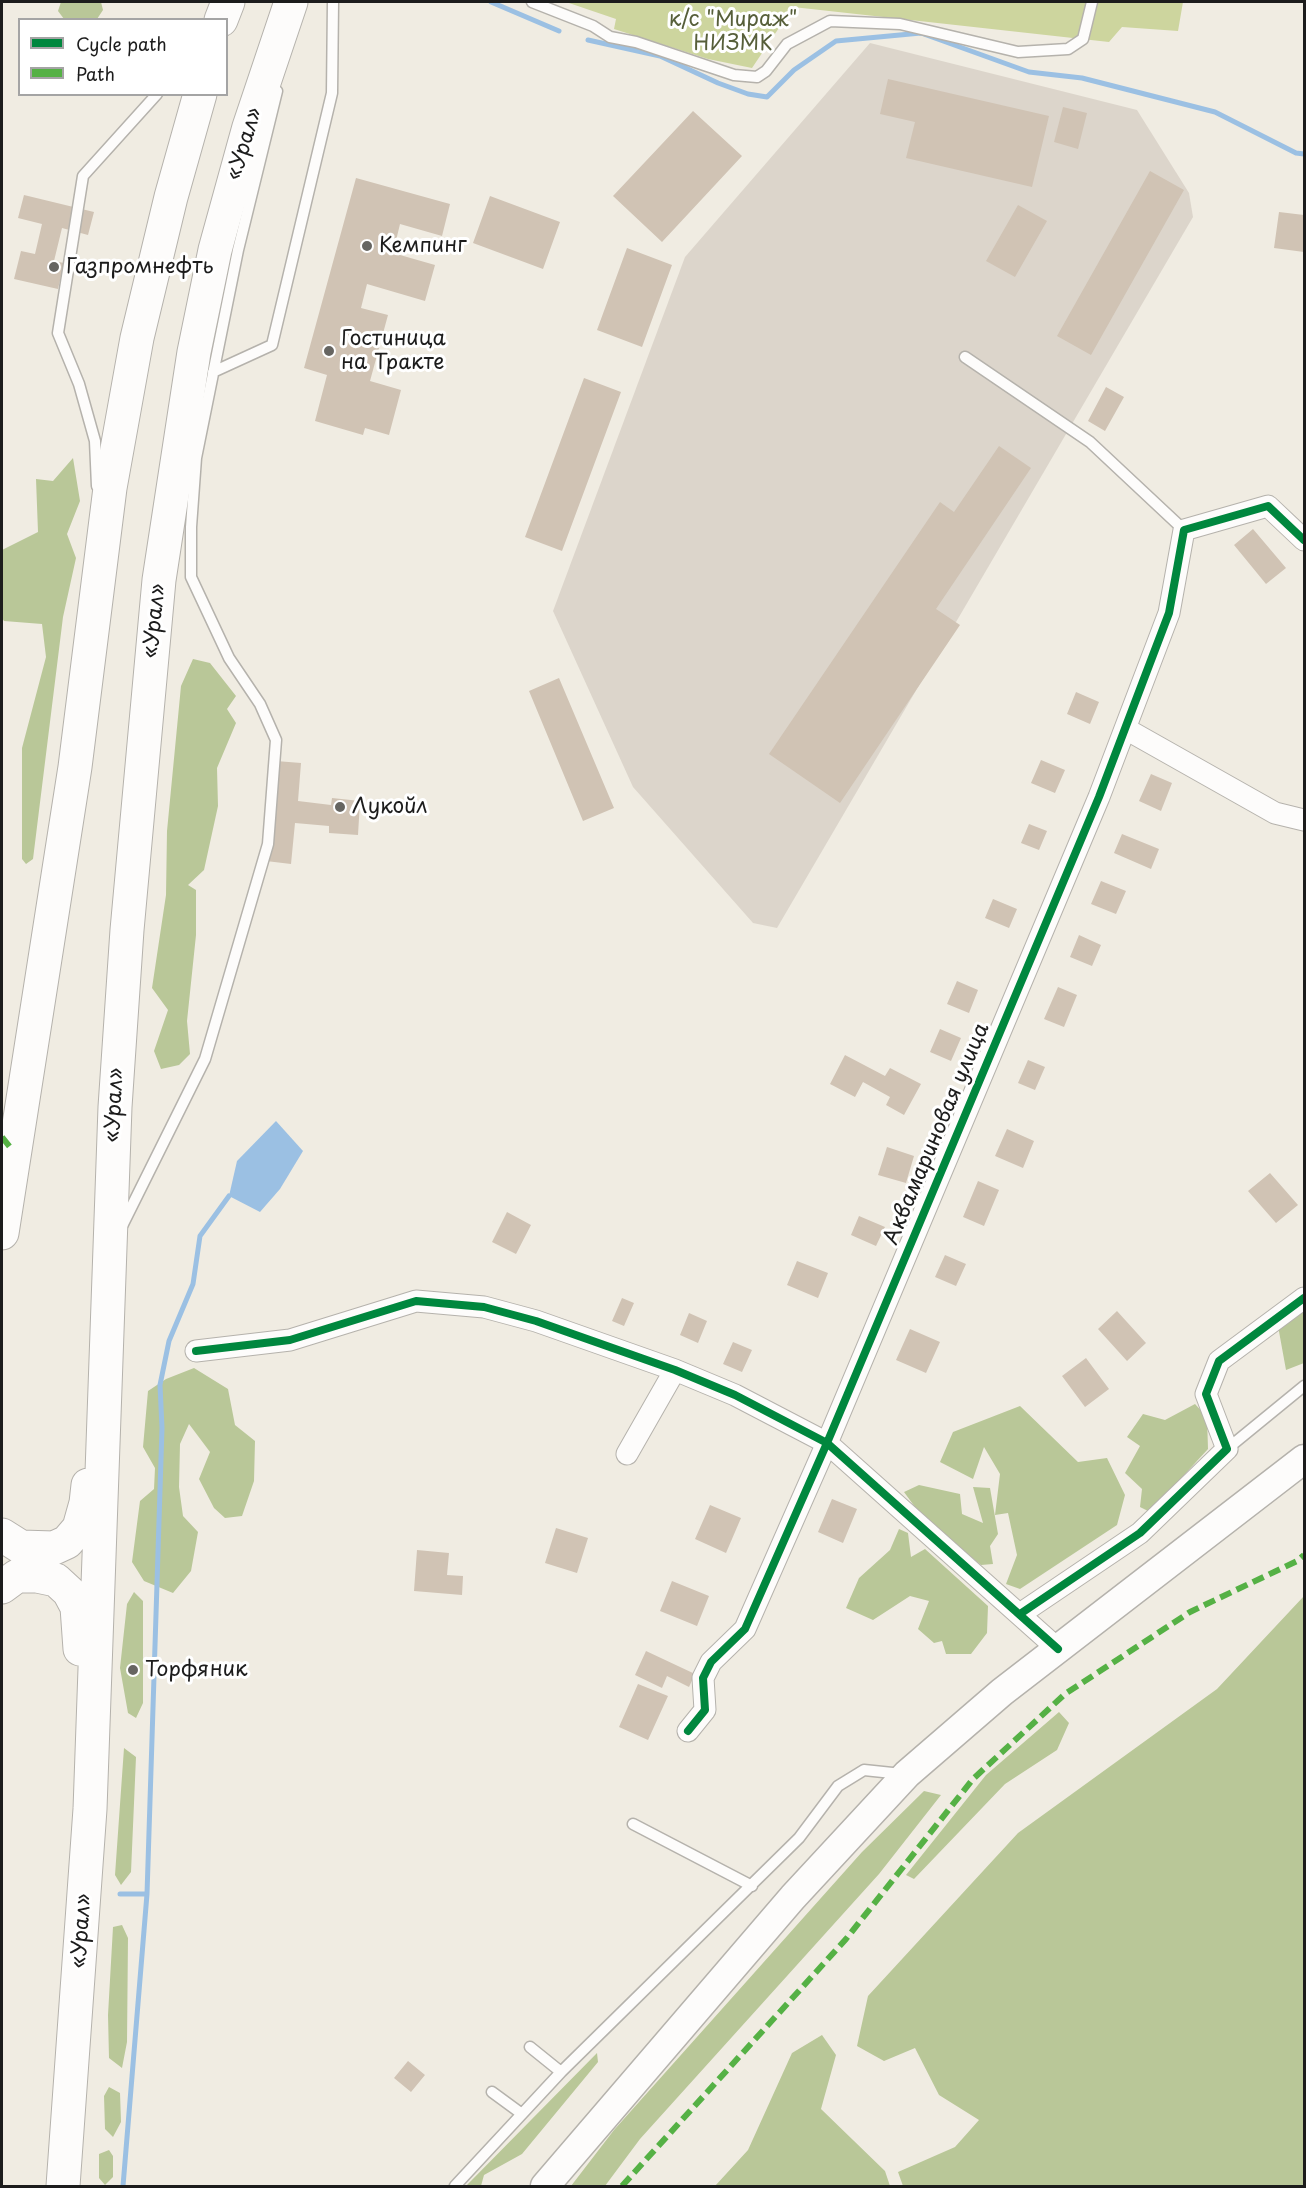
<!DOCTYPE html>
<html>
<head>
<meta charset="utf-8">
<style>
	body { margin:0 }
	#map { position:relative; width:1306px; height:2188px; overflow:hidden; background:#f0ece2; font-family:"Playpen Sans",sans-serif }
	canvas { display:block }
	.frame { position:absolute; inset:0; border:3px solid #1c1c1c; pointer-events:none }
	.legend { position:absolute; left:18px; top:18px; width:210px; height:78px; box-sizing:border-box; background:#fff; border:2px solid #a4a4a4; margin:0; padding:8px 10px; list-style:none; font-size:18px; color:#1c1c1c }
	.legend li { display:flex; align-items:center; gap:12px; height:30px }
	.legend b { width:30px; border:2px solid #a4a4a4 }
</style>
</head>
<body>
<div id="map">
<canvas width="1306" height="2188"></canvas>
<div class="frame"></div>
<ul class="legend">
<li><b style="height:8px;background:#00873e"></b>Cycle path</li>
<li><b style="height:8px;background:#55b145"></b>Path</li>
</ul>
</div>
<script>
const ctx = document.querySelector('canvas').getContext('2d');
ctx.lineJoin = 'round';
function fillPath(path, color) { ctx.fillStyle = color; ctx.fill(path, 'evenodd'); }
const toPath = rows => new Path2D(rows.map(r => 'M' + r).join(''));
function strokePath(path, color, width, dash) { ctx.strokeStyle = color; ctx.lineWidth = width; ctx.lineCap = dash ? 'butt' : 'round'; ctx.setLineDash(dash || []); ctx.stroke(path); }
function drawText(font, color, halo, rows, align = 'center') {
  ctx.font = font + ' "Playpen Sans",sans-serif'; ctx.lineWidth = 6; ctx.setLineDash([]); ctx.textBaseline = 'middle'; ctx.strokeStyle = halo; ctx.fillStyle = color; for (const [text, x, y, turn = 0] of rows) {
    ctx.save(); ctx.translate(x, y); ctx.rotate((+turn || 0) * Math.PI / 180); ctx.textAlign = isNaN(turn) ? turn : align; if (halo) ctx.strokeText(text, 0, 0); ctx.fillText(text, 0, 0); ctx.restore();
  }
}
const industrial = toPath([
	[870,43,1137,110,1189,193,1193,217,777,928,753,923,633,787,553,611,685,257]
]);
const green = toPath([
	[566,2,1183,2,1178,31,1122,27,1109,42,793,7,752,68,708,59,614,29,616,19]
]);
const forest = toPath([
	[61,2,101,2,103,10,97,19,64,19,58,11],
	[73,458,80,501,67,534,76,558,63,617,33,859,26,864,22,859,22,748,46,657,42,624,4,621,2,618,2,550,38,532,36,479,53,481],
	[193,659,210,663,236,696,227,709,236,723,217,768,218,806,204,870,188,885,196,890,196,935,187,1021,190,1054,179,1065,161,1069,154,1051,168,1010,152,988,166,895,167,831,181,686],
	[1304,1306,1304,1363,1286,1370,1278,1326],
	[194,1368,228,1389,235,1425,255,1441,254,1481,242,1516,225,1518,214,1508,199,1479,210,1452,189,1424,180,1444,179,1487,183,1516,198,1532,191,1571,173,1593,144,1581,132,1562,140,1501,154,1489,155,1468,143,1447,148,1391,166,1379],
	[1195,1404,1207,1417,1208,1449,1150,1512,1140,1507,1142,1489,1125,1473,1140,1446,1127,1437,1143,1414,1165,1420],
	[1020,1406,1078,1462,1107,1458,1125,1495,1117,1525,1020,1589,1006,1584,1017,1555,1008,1513,995,1515,1000,1474,984,1447,973,1479,940,1462,953,1432],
	[919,1485,960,1494,962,1514,983,1523,973,1487,990,1488,998,1534,990,1546,993,1564,981,1565,923,1518,904,1492],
	[899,1529,908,1533,911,1557,925,1549,988,1606,987,1633,971,1654,946,1654,942,1641,934,1643,918,1629,929,1601,910,1596,873,1620,846,1608,859,1578,890,1550],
	[134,1592,143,1601,143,1703,136,1718,128,1713,120,1668,127,1604],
	[1304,1596,1304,2186,903,2186,898,2172,955,2147,979,2120,939,2095,915,2048,884,2061,857,2046,868,1996,1018,1833,1217,1689],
	[1059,1712,1069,1723,1057,1750,1005,1784,914,1879,906,1875,986,1775],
	[124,1748,136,1757,131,1872,121,1885,115,1875],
	[924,1791,941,1795,879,1874,640,2139,605,2186,571,2186,614,2130,862,1852],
	[122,1925,128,1938,127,2042,122,2068,109,2058,108,2015,113,1927],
	[822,2035,836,2055,821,2109,885,2171,890,2186,715,2186,748,2150,792,2053],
	[597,2053,598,2062,522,2154,484,2175,481,2186,466,2186],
	[109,2087,120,2093,121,2122,113,2137,105,2129,104,2096],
	[109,2150,113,2156,113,2177,105,2185,99,2178,99,2154]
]);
const water = toPath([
	[276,1121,303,1151,280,1189,260,1212,229,1196,237,1161]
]);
const stream = toPath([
	[491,2,559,31],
	[588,40,660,56,718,83,748,94,767,97,794,70,836,41,921,33,1029,72,1082,78,1215,112,1296,153,1304,154],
	[120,1894,147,1894,123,2186],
	[147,1894,162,1428,160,1385,169,1341,193,1284,200,1236,229,1196]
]);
const building = toPath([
	[888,79,1049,116,1032,187,906,158,915,122,880,114],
	[1063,107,1087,113,1078,149,1054,142],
	[693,111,742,156,662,242,613,196],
	[1150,171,1184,190,1091,355,1057,336],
	[356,178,450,204,442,236,400,224,393,253,435,265,425,301,367,284,361,308,388,315,370,381,401,390,389,435,365,428,363,435,315,421,327,375,304,368],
	[24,195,94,212,88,235,62,228,54,261,64,263,58,289,14,279,21,251,35,254,42,224,18,218],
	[490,196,560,222,543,269,473,243],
	[1018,205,1047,221,1015,277,986,261],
	[1279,212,1304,215,1304,252,1274,248],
	[627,248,672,265,642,347,597,330],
	[584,378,621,392,562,551,525,537],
	[1106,387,1124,397,1105,431,1088,421],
	[999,446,1031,468,936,609,960,625,840,803,769,754,940,502,954,512],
	[1253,529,1286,568,1266,584,1234,545],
	[559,678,614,808,583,821,529,691],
	[1076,692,1099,702,1090,724,1067,714],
	[1041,760,1065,770,1055,793,1031,783],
	[276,761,301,763,298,801,331,805,332,798,360,801,358,835,329,833,329,826,295,823,291,864,266,861],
	[1151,774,1172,783,1161,811,1139,801],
	[1029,824,1047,831,1039,850,1021,843],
	[1122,834,1159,849,1151,869,1114,853],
	[1101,881,1126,891,1116,914,1091,904],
	[993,899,1017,909,1009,928,985,918],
	[1079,935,1101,945,1092,966,1070,957],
	[957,981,978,990,969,1013,947,1004],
	[1058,987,1077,995,1064,1027,1044,1019],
	[940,1029,961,1038,951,1061,930,1052],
	[845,1055,885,1076,890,1068,921,1084,904,1115,886,1105,890,1097,863,1082,855,1097,830,1084],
	[1028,1060,1045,1067,1035,1090,1018,1083],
	[1007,1129,1034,1141,1023,1168,995,1156],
	[887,1147,914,1156,906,1183,878,1175],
	[1270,1173,1298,1205,1276,1223,1248,1191],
	[978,1181,999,1190,984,1226,963,1217],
	[507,1212,531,1225,516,1254,492,1242],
	[859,1216,885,1227,876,1246,851,1235],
	[945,1255,966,1264,956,1286,935,1277],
	[797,1261,828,1273,818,1298,787,1285],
	[622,1298,634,1303,624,1326,612,1321],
	[1117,1311,1146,1343,1127,1361,1098,1329],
	[689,1313,707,1321,698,1343,680,1335],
	[910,1329,940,1342,926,1373,896,1360],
	[733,1342,752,1350,742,1372,723,1364],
	[1086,1358,1109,1389,1085,1407,1062,1376],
	[832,1499,857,1509,843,1543,818,1532],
	[710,1505,741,1518,726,1553,695,1539],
	[556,1528,588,1538,577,1573,545,1563],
	[417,1550,449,1553,447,1575,463,1576,462,1595,414,1591],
	[672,1581,709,1596,697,1626,660,1611],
	[646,1651,695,1674,689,1687,667,1676,662,1688,635,1675],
	[638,1684,668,1696,648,1740,619,1727],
	[408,2061,425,2075,411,2092,394,2078]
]);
const service = toPath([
	[532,2,593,26,610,37,636,42,734,75,757,77,766,71,787,44,830,21,900,24,1018,52,1068,49,1083,39,1092,2],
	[965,357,1090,442,1184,530],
	[213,372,272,345,332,93,333,2],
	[97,486,95,441,79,384,58,333,83,176,157,94],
	[121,1228,205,1059,268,844,276,740,260,704,229,658,191,577,191,527,196,458,238,250,277,91],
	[1227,1449,1304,1386],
	[633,1824,752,1886],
	[530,2047,561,2072],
	[492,2092,522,2114],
	[455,2186,561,2072,799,1838,838,1786,864,1770,902,1774]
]);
const minor = toPath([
	[1126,729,1275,813,1304,820],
	[196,1351,290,1340,416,1301,484,1307,536,1321,675,1370,735,1395,827,1443,1058,1649],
	[627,1454,675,1370],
	[1020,1614,1140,1533,1227,1449,1206,1394,1219,1361,1304,1298],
	[688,1731,705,1710,703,1678,711,1662,745,1629,827,1443,1099,797,1169,613,1184,530,1268,506,1304,540]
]);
const secondary = toPath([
	[545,2186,793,1897,907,1774,1002,1692,1304,1459]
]);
const trunk = toPath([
	[221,20,228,2],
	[2,1233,75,767,110,488,137,338,171,197,200,94],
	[2,1535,21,1547,54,1548,67,1542,79,1528,86,1503,88,1485],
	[2,1587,17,1576,37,1576,56,1580,69,1592,77,1607,80,1649],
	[63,2186,90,1809,115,1107,127,930,159,580,194,352,215,250,249,127,291,2]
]);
const quiet = toPath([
	[2,1137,13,1151],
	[622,2186,846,1939,973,1779,1065,1694,1190,1612,1297,1561,1304,1555]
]);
const cycleway = toPath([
	[196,1351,290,1340,416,1301,484,1307,536,1321,675,1370,735,1395,827,1443,1058,1649],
	[1020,1614,1140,1533,1227,1449,1206,1394,1219,1361,1304,1298],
	[688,1731,705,1710,703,1678,711,1662,745,1629,827,1443,1099,797,1169,613,1184,530,1268,506,1304,540]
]);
const markers = [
	[367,246,6,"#666561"],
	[54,267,6,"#666561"],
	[329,351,6,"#666561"],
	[340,807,6,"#666561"],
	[133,1670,6,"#666561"]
];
const parkNames = [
	["к/с \"Мираж\"",733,20],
	["НИЗМК",733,44]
];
const streetNames = [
	["«Урал»",245,144,-73],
	["«Урал»",155,621,-84],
	["«Урал»",115,1105,-87],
	["Аквамариновая улица",937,1134,-67],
	["«Урал»",82,1931,-86]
];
const poiNames = [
	["Кемпинг",379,246],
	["Газпромнефть",66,267],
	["Гостиница",341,339],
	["на Тракте",341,363],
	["Лукойл",352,807],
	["Торфяник",145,1670]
];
fillPath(industrial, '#dcd5cb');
fillPath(green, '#cdd59e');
fillPath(forest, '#b9c798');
fillPath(water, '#9bc0e3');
strokePath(stream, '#9bc0e3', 5);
fillPath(building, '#d0c3b4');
strokePath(service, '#b5b2ac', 13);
strokePath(minor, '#b5b2ac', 23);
strokePath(secondary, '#b5b2ac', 31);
strokePath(trunk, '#b5b2ac', 35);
strokePath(service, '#fdfcfb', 10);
strokePath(minor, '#fdfcfb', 21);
strokePath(secondary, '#fdfcfb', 28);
strokePath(trunk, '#fdfcfb', 33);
strokePath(quiet, '#55b145', 6, [12, 6]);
strokePath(cycleway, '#00873e', 8);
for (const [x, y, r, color] of markers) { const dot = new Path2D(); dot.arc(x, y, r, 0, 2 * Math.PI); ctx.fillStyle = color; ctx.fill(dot); strokePath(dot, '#fff', 2); }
drawText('21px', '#575f3a', '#fff', parkNames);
drawText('21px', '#1c1c1c', '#fff', streetNames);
drawText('21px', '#1c1c1c', '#fff', poiNames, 'left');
</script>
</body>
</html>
